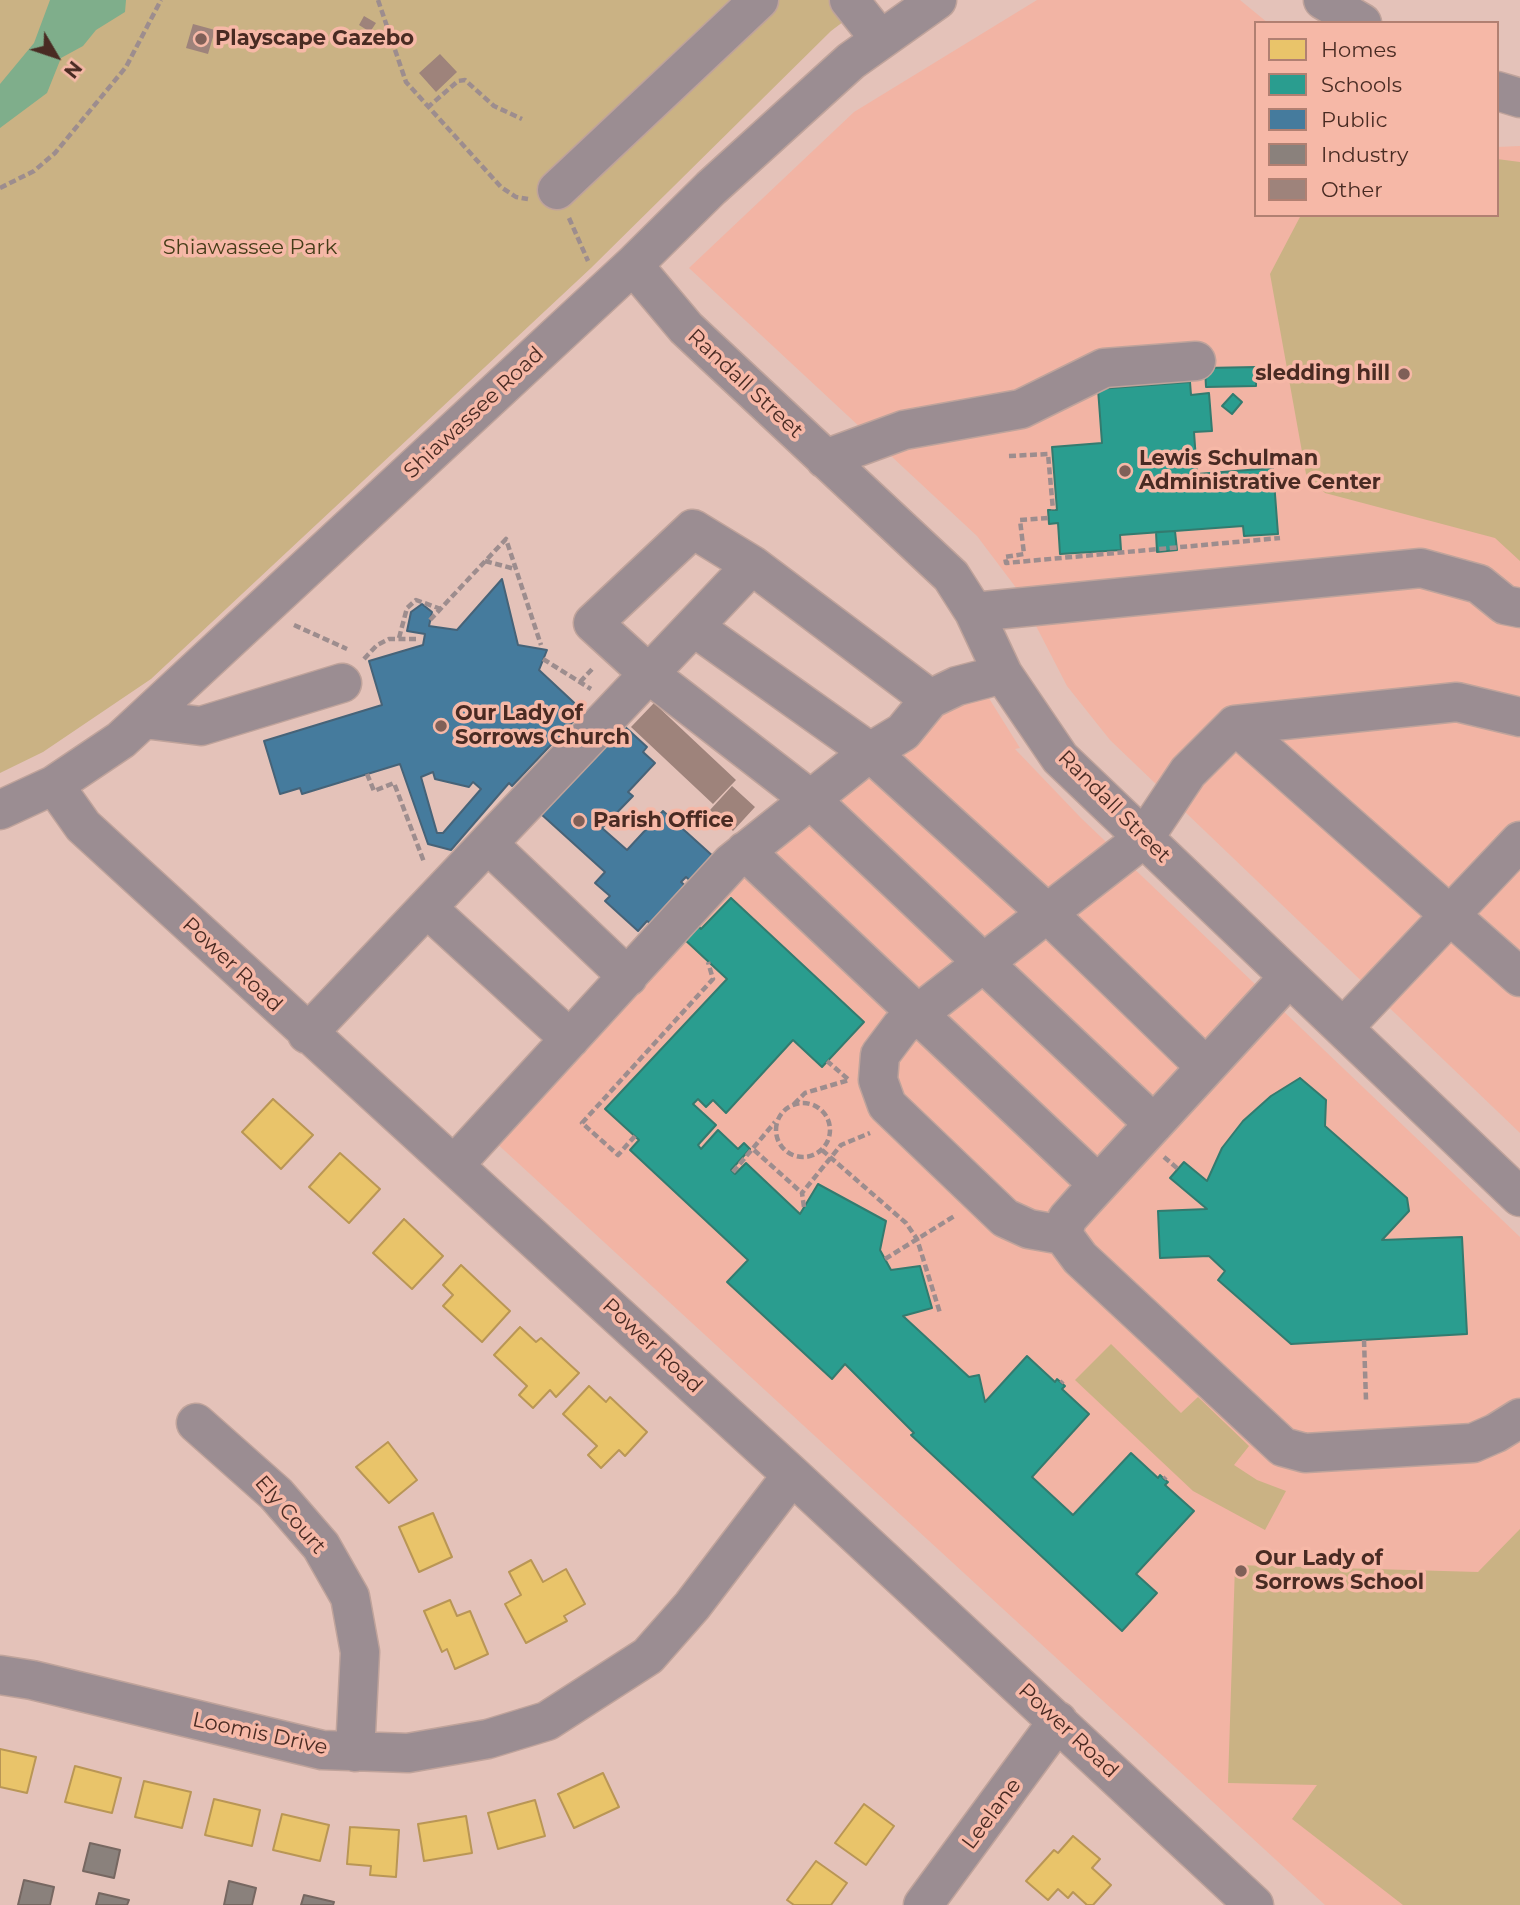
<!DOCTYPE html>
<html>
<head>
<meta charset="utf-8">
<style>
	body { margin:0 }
	#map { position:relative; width:1520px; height:1905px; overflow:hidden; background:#e4c2b9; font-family:Montserrat,sans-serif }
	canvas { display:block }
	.legend { position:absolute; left:1254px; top:21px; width:245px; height:196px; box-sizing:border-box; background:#f6b8a7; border:2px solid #b18072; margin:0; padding:9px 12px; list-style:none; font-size:21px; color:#492b23 }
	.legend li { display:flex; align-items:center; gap:14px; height:35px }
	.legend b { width:35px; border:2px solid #b18072 }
	.north { position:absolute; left:21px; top:21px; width:70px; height:70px; -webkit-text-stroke:5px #f6b8a7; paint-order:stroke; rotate:129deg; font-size:19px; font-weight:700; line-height:28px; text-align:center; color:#492b23 }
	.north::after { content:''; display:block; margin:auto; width:24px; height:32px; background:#492b23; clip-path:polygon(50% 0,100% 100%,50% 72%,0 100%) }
</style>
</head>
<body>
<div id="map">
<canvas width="1520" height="1905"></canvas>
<ul class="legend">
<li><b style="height:19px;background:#e9c46a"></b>Homes</li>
<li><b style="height:19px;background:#2a9d8f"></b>Schools</li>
<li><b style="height:19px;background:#457b9d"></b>Public</li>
<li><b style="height:19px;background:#8a817c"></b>Industry</li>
<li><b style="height:19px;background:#9e837b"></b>Other</li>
</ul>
<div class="north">N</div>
</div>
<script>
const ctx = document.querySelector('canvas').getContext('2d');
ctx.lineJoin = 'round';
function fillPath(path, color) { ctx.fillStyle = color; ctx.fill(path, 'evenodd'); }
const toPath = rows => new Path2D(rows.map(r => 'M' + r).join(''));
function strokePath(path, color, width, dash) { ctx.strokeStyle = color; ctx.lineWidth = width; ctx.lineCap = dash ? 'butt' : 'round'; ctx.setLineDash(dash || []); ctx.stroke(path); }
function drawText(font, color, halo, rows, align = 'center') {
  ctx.font = font + ' Montserrat,sans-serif'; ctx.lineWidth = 7; ctx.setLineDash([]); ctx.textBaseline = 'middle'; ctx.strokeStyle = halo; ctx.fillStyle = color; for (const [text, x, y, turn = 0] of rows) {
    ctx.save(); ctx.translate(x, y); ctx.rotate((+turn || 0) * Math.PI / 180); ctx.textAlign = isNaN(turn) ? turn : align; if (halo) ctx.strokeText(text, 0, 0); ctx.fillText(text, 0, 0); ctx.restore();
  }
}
const built = toPath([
	[1037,0,1240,0,1268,23,1256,23,1256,215,1497,215,1497,147,1520,146,1520,1133,1110,740,1067,686,1017,589,977,536,689,268,854,112],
	[985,692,1020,748,1015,749,1081,818,1520,1237,1520,1905,1325,1905,493,1140,735,878,937,711]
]);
const green = toPath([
	[0,0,872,0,831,31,591,268,151,679,43,752,0,773],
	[1497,159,1520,162,1520,561,1495,538,1325,493,1306,474,1270,274,1301,215,1497,215],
	[1111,1344,1181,1413,1198,1397,1249,1446,1234,1465,1257,1480,1286,1491,1265,1530,1193,1491,1075,1380],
	[1520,1529,1520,1905,1403,1905,1292,1819,1317,1785,1228,1783,1235,1565,1478,1572]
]);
const water = toPath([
	[50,0,126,0,125,12,96,30,83,46,61,58,47,93,0,128,0,84,34,43]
]);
const homes = toPath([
	[273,1099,313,1135,281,1169,242,1132,273,1099],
	[340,1153,380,1189,349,1223,309,1187,340,1153],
	[404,1219,443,1256,412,1289,373,1253,404,1219],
	[461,1265,510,1311,482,1342,443,1306,453,1295,443,1285,461,1265],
	[520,1327,536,1342,541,1338,579,1373,556,1397,550,1390,533,1408,519,1395,527,1386,494,1355,520,1327],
	[589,1386,606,1402,610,1397,647,1432,625,1456,619,1450,601,1468,588,1455,597,1446,563,1414,589,1386],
	[388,1442,417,1480,389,1503,356,1467,388,1442],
	[433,1513,452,1557,419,1572,399,1527,433,1513],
	[531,1560,543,1582,566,1569,585,1604,564,1616,567,1621,526,1643,505,1604,521,1595,509,1572,531,1560],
	[450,1600,457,1616,470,1611,488,1654,455,1669,447,1649,442,1652,424,1611,450,1600],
	[0,1749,36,1757,27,1793,0,1787,0,1749],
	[75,1766,121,1778,112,1813,65,1802,75,1766],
	[603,1773,619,1807,574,1828,558,1794,603,1773],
	[144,1781,191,1792,182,1828,135,1817,144,1781],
	[214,1799,260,1810,252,1846,205,1835,214,1799],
	[535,1800,545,1836,498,1849,488,1813,535,1800],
	[864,1804,894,1826,866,1865,835,1843,864,1804],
	[282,1814,329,1825,320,1861,273,1850,282,1814],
	[466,1816,472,1853,424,1861,418,1824,466,1816],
	[350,1827,399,1830,396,1877,370,1875,371,1866,347,1864,350,1827],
	[1073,1836,1100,1859,1092,1868,1111,1885,1093,1905,1087,1905,1073,1892,1068,1898,1058,1889,1048,1900,1026,1881,1054,1850,1058,1853,1073,1836],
	[816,1861,847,1883,831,1905,794,1905,787,1900,816,1861]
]);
const schools = toPath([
	[1256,367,1256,386,1206,387,1205,368,1256,367],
	[1190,382,1191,395,1209,393,1212,431,1194,432,1197,474,1273,468,1278,534,1244,536,1243,526,1120,535,1121,550,1060,554,1058,523,1049,524,1048,510,1057,510,1052,447,1102,443,1098,389,1190,382],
	[1233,394,1242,402,1232,414,1222,406,1233,394],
	[1175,531,1177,550,1157,552,1156,532,1175,531],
	[731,898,864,1022,822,1067,793,1040,726,1113,713,1100,706,1107,698,1099,693,1104,716,1125,698,1145,701,1149,718,1130,738,1149,744,1143,750,1149,731,1170,735,1174,746,1163,800,1214,818,1184,886,1221,880,1250,891,1270,920,1266,932,1308,903,1316,969,1377,979,1375,985,1402,1027,1356,1055,1382,1057,1379,1065,1386,1062,1389,1089,1414,1032,1477,1073,1515,1131,1453,1158,1478,1160,1475,1164,1479,1168,1482,1165,1485,1194,1511,1136,1574,1157,1593,1122,1631,911,1435,914,1433,845,1364,832,1379,727,1282,748,1260,630,1150,639,1140,605,1109,727,979,683,938,696,924,701,929,731,898],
	[1300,1078,1326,1100,1325,1126,1407,1198,1409,1211,1382,1240,1462,1237,1467,1334,1291,1344,1218,1280,1225,1271,1209,1256,1160,1258,1158,1211,1207,1209,1170,1178,1184,1162,1207,1181,1222,1148,1243,1121,1271,1096,1300,1078]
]);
const public = toPath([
	[502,579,518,645,547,650,539,670,583,711,512,786,509,783,451,850,428,844,400,764,302,794,300,788,280,794,264,741,382,705,369,661,423,645,425,634,407,631,411,612,422,604,432,612,429,626,457,630,502,579],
	[433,772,435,779,469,787,473,782,481,789,443,833,437,833,421,777,433,772],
	[622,724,647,747,643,752,655,763,628,792,633,796,602,828,627,850,663,811,715,858,693,883,686,877,681,882,688,888,654,926,647,921,638,931,605,901,610,896,595,883,605,872,541,814,622,724]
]);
const industry = toPath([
	[90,1843,120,1850,114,1878,83,1871,90,1843],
	[24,1880,54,1887,50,1905,18,1905,24,1880],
	[229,1881,256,1888,252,1905,224,1905,229,1881],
	[99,1893,129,1900,127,1905,96,1905,99,1893],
	[304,1895,334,1902,333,1905,301,1905,304,1895]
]);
const building = toPath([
	[364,16,376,23,370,32,359,25],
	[193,24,215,30,208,54,186,48],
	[440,54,457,72,436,92,419,73],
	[654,703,736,780,713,804,631,727],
	[732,786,755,807,733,831,710,810]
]);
const path = toPath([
	[378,0,406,82,501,187,516,197,528,199],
	[427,108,458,81,465,80,494,106,522,119],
	[0,188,34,171,55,153,126,67,161,0],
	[569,218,588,261],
	[1009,456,1048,454,1053,510],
	[1048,518,1020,520,1024,554,1005,557,1006,563,1280,538],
	[485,561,515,569],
	[430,620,506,539,541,645],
	[294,625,347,649],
	[399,638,407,608,416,600,441,609],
	[364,659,377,645,389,639,418,639],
	[543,659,591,689],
	[580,682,594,667],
	[367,774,374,791,394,783,424,862],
	'776 1130a27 27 0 1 1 54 0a27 27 0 1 1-54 0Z',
	[794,1104,805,1093,849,1080,827,1061],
	[635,1136,618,1155,582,1123,713,979,708,962],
	[754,1150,802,1193],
	[822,1150,906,1223,917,1239,940,1313],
	[1164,1157,1178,1169],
	[733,1172,775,1122],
	[804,1207,802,1193,841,1145,870,1133],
	[885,1259,956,1215],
	[1364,1340,1366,1400],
	[1061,1383,1063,1381],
	[1164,1479,1166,1477]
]);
const minor = toPath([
	[849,0,880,39],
	[1323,0,1362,23],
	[1497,91,1520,98],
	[557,190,759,0],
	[633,265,686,328,951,576,974,612,1003,674,1060,758,1520,1197],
	[825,459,904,430,1021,409,1104,368,1196,361],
	[752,565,693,529,593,623,650,675,810,799,1154,1124],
	[974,612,1421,568,1479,584,1505,605,1520,608],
	[694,627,870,752,1047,913,1206,1067],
	[144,719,201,726,342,683],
	[1235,725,1520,977],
	[54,785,83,826,792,1475,1254,1905],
	[0,810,54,785,121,740,633,265,711,188,851,61,937,0],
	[488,844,628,977],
	[745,851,1098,1184],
	[427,908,570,1039],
	[1289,977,1083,1201,1067,1219,1063,1235,1080,1258,1283,1447,1305,1453,1473,1443,1496,1433,1520,1418],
	[1343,1028,1520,841],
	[307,1034,752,565,930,699],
	[455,1164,731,863,870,752,903,732,930,699,957,686,1003,674],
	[1063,1235,1029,1229,1005,1218,887,1105,878,1080,880,1055,901,1027,1144,838,1188,772,1235,725,1457,702,1520,717],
	[196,1423,276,1494,321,1546,350,1597,360,1652,355,1752],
	[0,1675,32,1680,322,1750,408,1753,488,1739,547,1721,648,1656,692,1606,792,1475],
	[923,1905,1058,1721]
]);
const markers = [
	[201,39,7,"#7f6058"],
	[1404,374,7,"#7f6058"],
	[1125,471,7,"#7f6058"],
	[441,726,7,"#7f6058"],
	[579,821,7,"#7f6058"],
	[1241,1571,7,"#7f6058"]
];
const poiNames = [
	["Playscape Gazebo",215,39],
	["sledding hill",1390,374,"right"],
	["Lewis Schulman",1139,459],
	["Administrative Center",1139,483],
	["Our Lady of",455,714],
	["Sorrows Church",455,738],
	["Parish Office",593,821],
	["Our Lady of",1255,1559],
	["Sorrows School",1255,1583]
];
const parkNames = [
	["Shiawassee Park",250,248]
];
const streetNames = [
	["Randall Street",745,384,43],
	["Shiawassee Road",474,413,-43],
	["Randall Street",1114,807,45],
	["Power Road",232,965,43],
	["Power Road",652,1346,43],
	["Ely Court",290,1515,49],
	["Power Road",1068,1731,43],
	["Loomis Drive",260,1734,12],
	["Leelane",992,1814,-53]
];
fillPath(built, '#f2b4a4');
fillPath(green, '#cab284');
fillPath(water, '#7fae8b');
fillPath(homes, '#e9c46a');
strokePath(homes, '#b99655', 2);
fillPath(schools, '#2a9d8f');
strokePath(schools, '#337b6f', 2);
fillPath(public, '#457b9d');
strokePath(public, '#466378', 2);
fillPath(industry, '#8a817c');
strokePath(industry, '#766761', 2);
fillPath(building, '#9e837b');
strokePath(minor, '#bfa39b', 41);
strokePath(path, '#9d8d8e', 4.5, [7, 3.5]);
strokePath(minor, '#9b8d92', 38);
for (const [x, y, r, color] of markers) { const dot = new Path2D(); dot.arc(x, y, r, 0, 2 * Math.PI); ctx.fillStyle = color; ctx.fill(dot); strokePath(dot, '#f6b8a7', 2.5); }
drawText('bold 21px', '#492b23', '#f6b8a7', poiNames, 'left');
drawText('21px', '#453d18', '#f6b8a7', parkNames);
drawText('21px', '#492b23', '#f6b8a7', streetNames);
</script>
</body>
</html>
